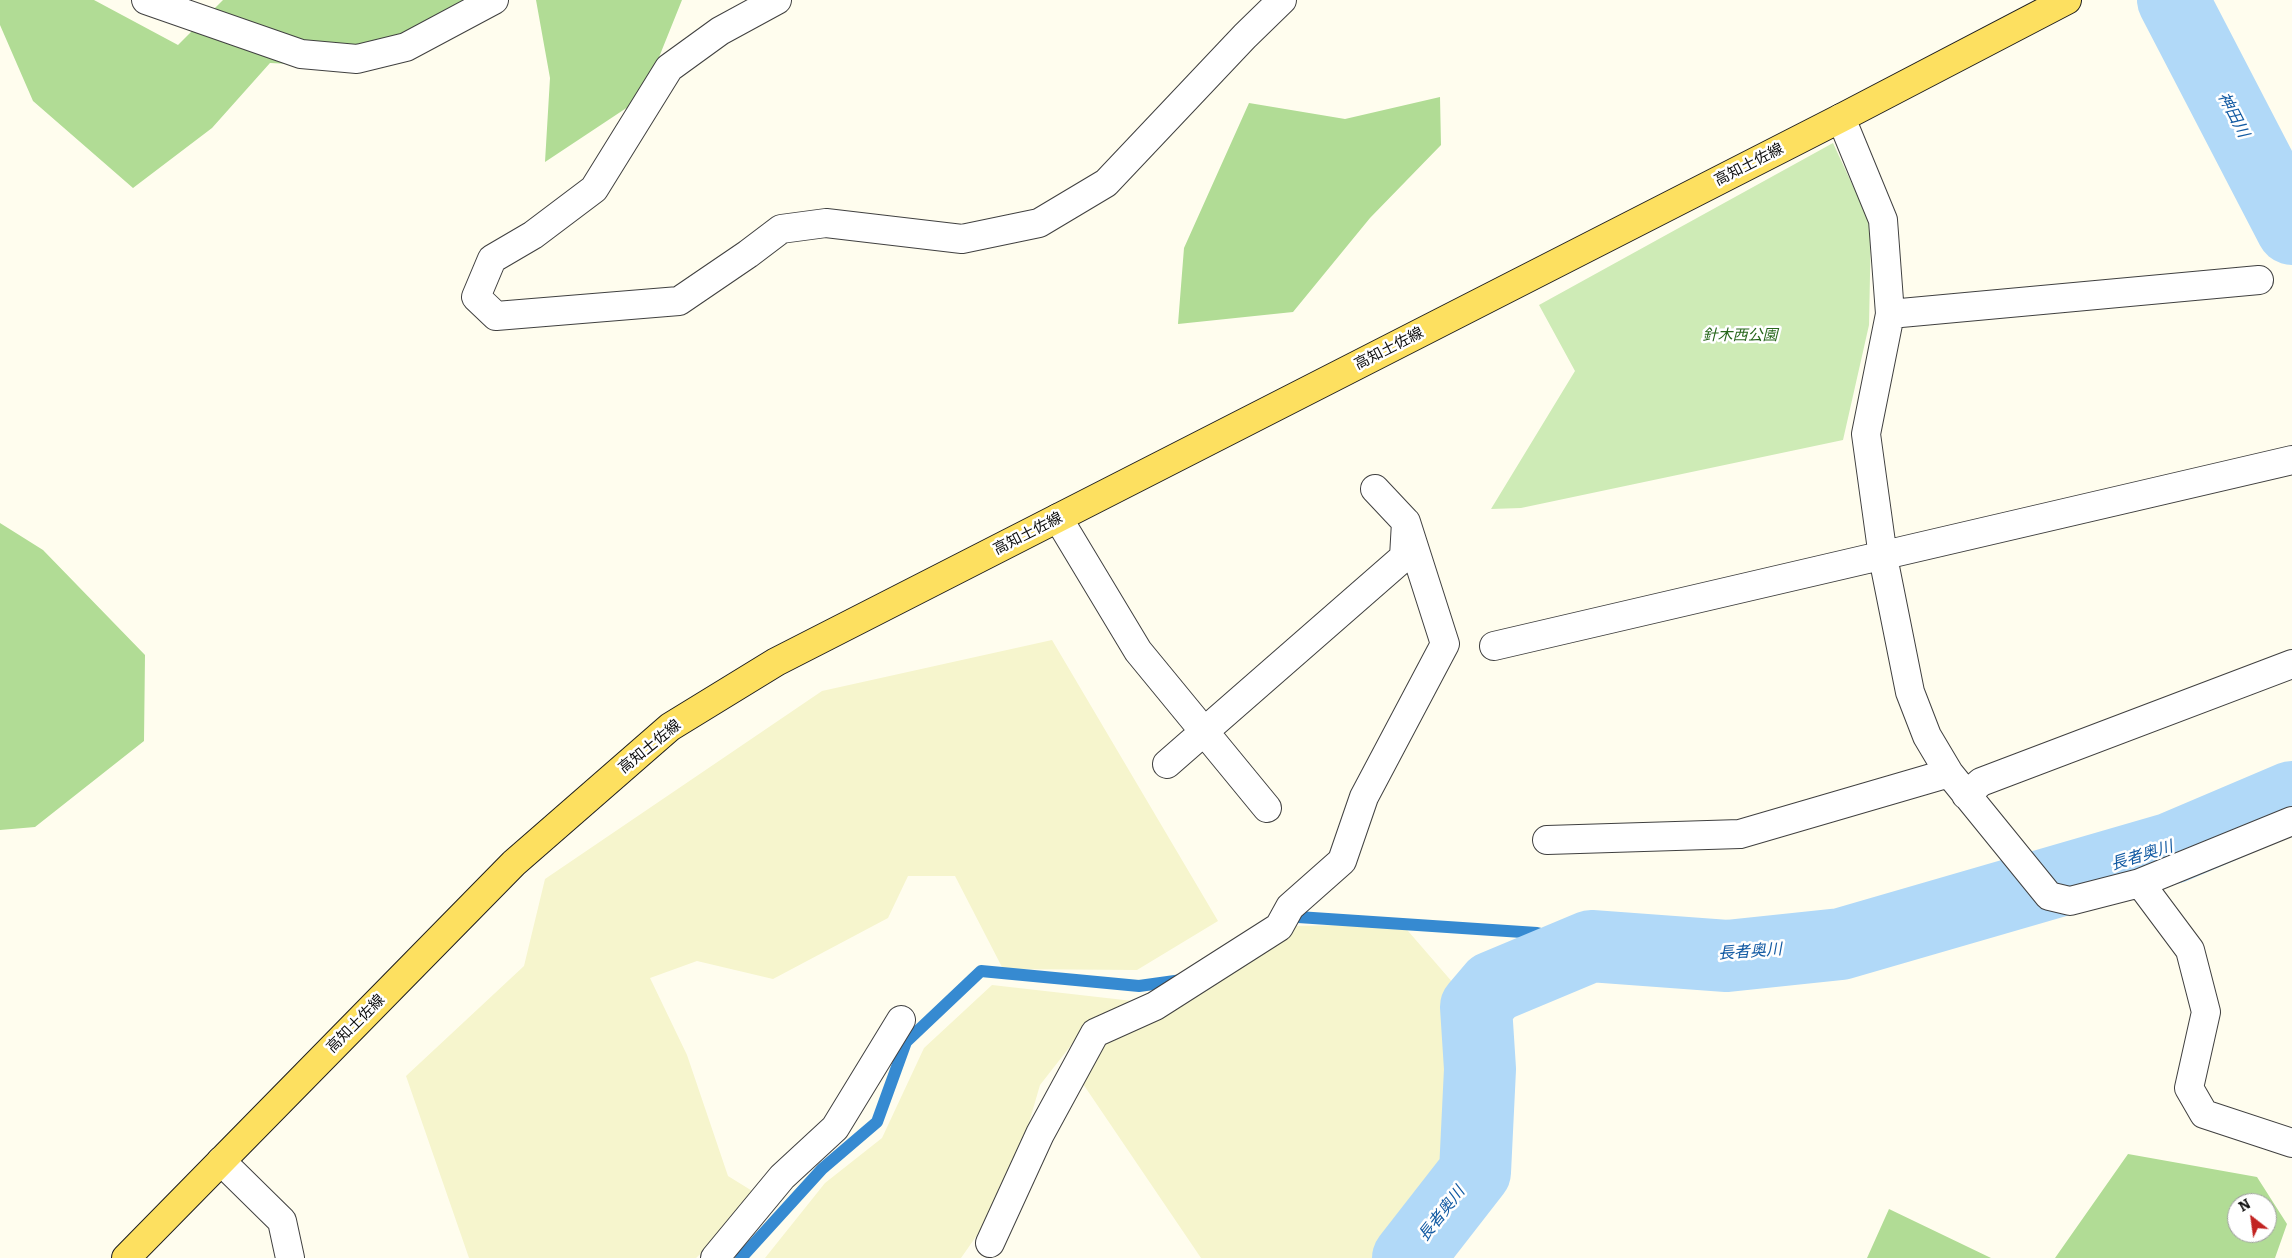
<!DOCTYPE html>
<html>
<head>
<meta charset="utf-8">
<style>
	body { margin:0 }
	#map { position:relative; width:2292px; height:1258px; overflow:hidden; background:#fffdee; font-family:Bitter,serif }
	canvas { display:block }
	.north { position:absolute; left:2227px; top:1193px; width:50px; height:50px; box-sizing:border-box; background:#fff; border:1px solid #9e9e9e; border-radius:50%; rotate:330deg; font-size:14px; font-weight:700; line-height:20px; text-align:center; color:#0d0d0d }
	.north::after { content:''; display:block; margin:auto; width:18px; height:22px; background:#c22321; clip-path:polygon(50% 0,100% 100%,50% 72%,0 100%) }
</style>
</head>
<body>
<div id="map">
<canvas width="2292" height="1258"></canvas>
<div class="north">N</div>
</div>
<script>
const ctx = document.querySelector('canvas').getContext('2d');
ctx.lineJoin = 'round';
function fillPath(path, color) { ctx.fillStyle = color; ctx.fill(path, 'evenodd'); }
const toPath = rows => new Path2D(rows.map(r => 'M' + r).join(''));
function strokePath(path, color, width, dash) { ctx.strokeStyle = color; ctx.lineWidth = width; ctx.lineCap = dash ? 'butt' : 'round'; ctx.setLineDash(dash || []); ctx.stroke(path); }
function drawText(font, color, halo, rows, align = 'center') {
  ctx.font = font + ' Bitter,"Noto Sans JP",serif'; ctx.lineWidth = 5; ctx.setLineDash([]); ctx.textBaseline = 'middle'; ctx.strokeStyle = halo; ctx.fillStyle = color; for (const [text, x, y, turn = 0] of rows) {
    ctx.save(); ctx.translate(x, y); ctx.rotate((+turn || 0) * Math.PI / 180); ctx.textAlign = isNaN(turn) ? turn : align; if (halo) ctx.strokeText(text, 0, 0); ctx.fillText(text, 0, 0); ctx.restore();
  }
}
const farmland = toPath([
	[1052,640,1218,921,1137,970,1003,969,955,876,908,876,888,918,773,979,697,961,650,978,687,1055,728,1176,762,1197,696,1258,469,1258,406,1076,524,966,545,879,822,691],
	[1402,924,1460,991,1459,1167,1383,1258,1201,1258,1079,1078,1108,1037,1191,1001,1290,926],
	[992,985,1133,1001,1090,1021,1040,1085,1010,1188,961,1258,765,1258,825,1183,882,1138,924,1048]
]);
const green = toPath([
	[1833,143,1871,225,1869,325,1843,440,1521,508,1491,509,1575,371,1539,305]
]);
const forest = toPath([
	[0,0,94,0,178,45,223,0,488,0,335,66,270,63,212,128,133,188,33,101,0,25],
	[536,0,682,0,643,97,545,162,550,78],
	[1440,97,1441,145,1370,218,1293,312,1178,324,1184,248,1249,103,1345,119],
	[0,523,43,550,145,655,144,741,35,827,0,830],
	[2128,1154,2257,1177,2287,1224,2275,1258,2055,1258],
	[2237,1203,2267,1203,2267,1233,2237,1233],
	[1889,1209,1991,1258,1867,1258]
]);
const stream = toPath([
	[1283,916,1537,933,1591,946],
	[741,1258,822,1169,877,1122,906,1042,981,971,1139,986,1182,980]
]);
const river = toPath([
	[2173,0,2292,229],
	[1408,1258,1475,1172,1480,1069,1476,1007,1493,987,1591,946,1727,956,1841,944,2172,848,2292,797]
]);
const street = toPath([
	[146,0,301,54,357,59,406,47,494,0],
	[777,0,720,31,669,68,594,189,533,235,492,259,476,297,496,316,679,301,748,254,781,229,826,223,962,239,1039,223,1106,183,1245,36,1282,0],
	[1841,118,1883,220,1890,314,1866,434,1883,557,1910,692,1927,736,1949,773,2049,896,2070,901,2140,883,2292,821],
	[1890,314,2259,280],
	[1058,518,1138,651,1267,808],
	[1494,646,2292,460],
	[1167,764,1404,557,1406,522,1375,489],
	[1966,795,1981,782,2292,664],
	[1547,840,1740,834,1949,773],
	[2140,883,2190,950,2206,1012,2189,1088,2204,1114,2292,1143],
	[221,1161,282,1221,290,1258],
	[990,1243,1040,1134,1095,1033,1155,1006,1279,927,1290,907,1342,861,1364,797,1445,644,1406,522],
	[715,1258,782,1177,835,1128,901,1020]
]);
const primary = toPath([
	[126,1258,514,863,670,727,776,662,1841,118,2067,0]
]);
const streetNames = [
	["高知土佐線",1749,165,-27],
	["高知土佐線",1389,349,-27],
	["高知土佐線",1028,534,-27],
	["高知土佐線",650,747,-39],
	["高知土佐線",356,1024,-45]
];
const parkNames = [
	["針木西公園",1740,336]
];
const waterNames = [
	["神田川",2233,115,63],
	["長者奥川",2142,856,-17],
	["長者奥川",1750,952,-4],
	["長者奥川",1442,1214,-52]
];
fillPath(farmland, '#f6f5cd');
fillPath(green, '#ceebb6');
fillPath(forest, '#b1dc95');
strokePath(stream, '#368ad1', 12);
strokePath(river, '#b1d9f8', 72);
strokePath(street, '#404040', 30);
strokePath(primary, '#1e1e1e', 30);
strokePath(street, '#fff', 28);
strokePath(primary, '#fde060', 28);
drawText('15px', '#0d0d0d', '#fff', streetNames);
drawText('italic 15px', '#27671c', '#fff', parkNames);
drawText('italic 16px', '#135ba3', '#fff', waterNames);
</script>
</body>
</html>
